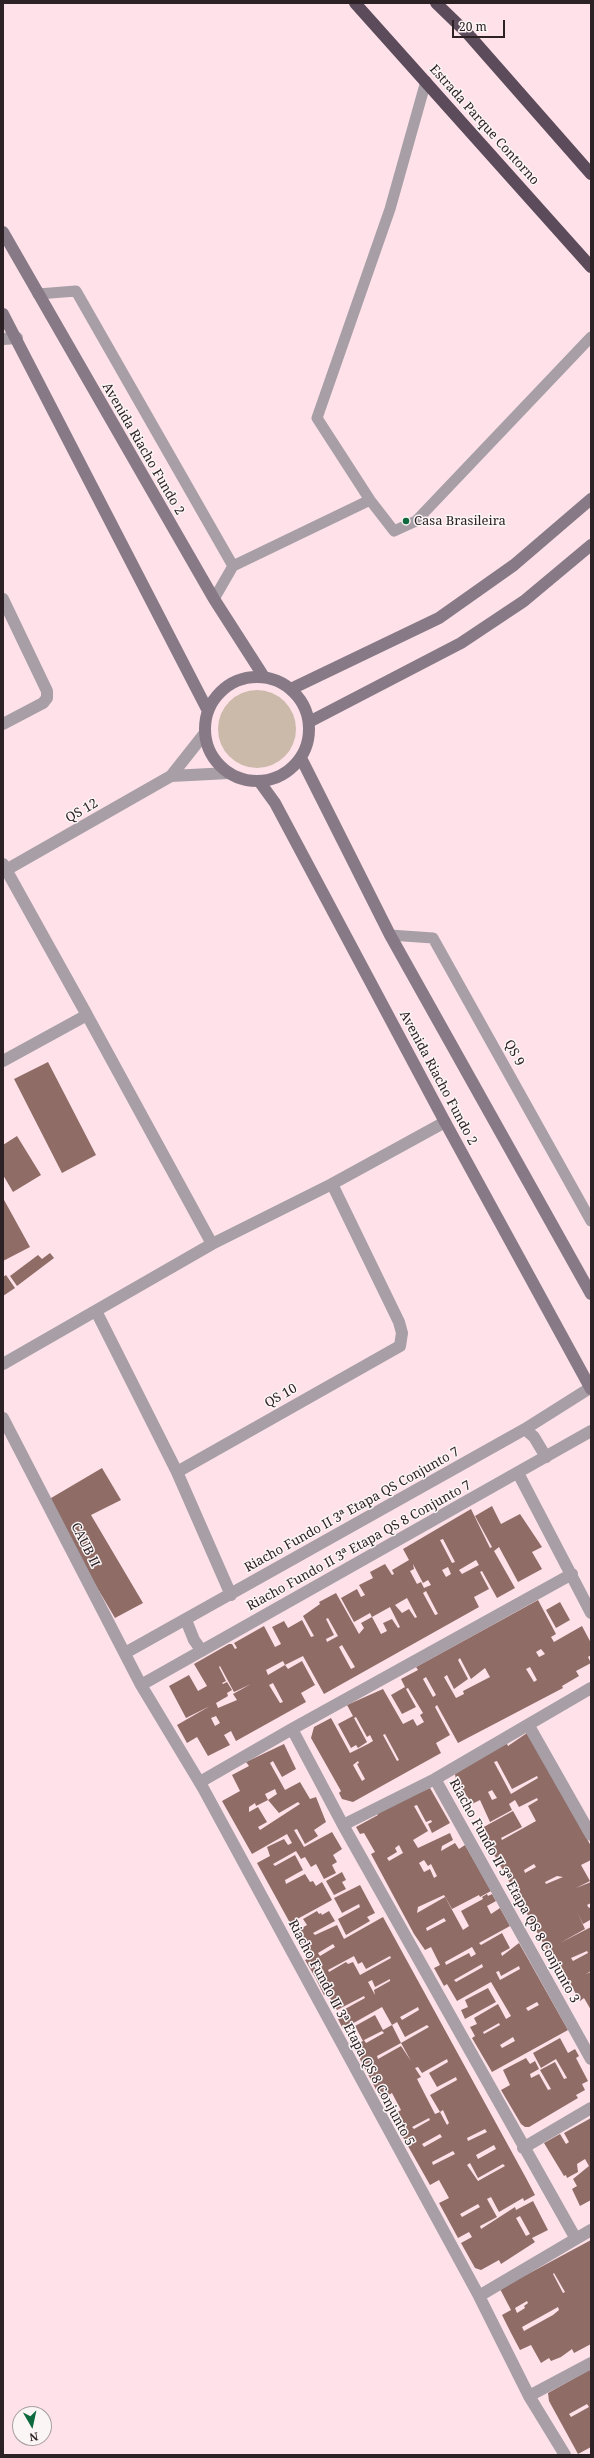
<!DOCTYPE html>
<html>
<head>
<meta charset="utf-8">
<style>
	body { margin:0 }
	#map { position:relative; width:594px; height:2458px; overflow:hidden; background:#fee1e9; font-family:"Noto Serif",serif }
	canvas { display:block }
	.frame { position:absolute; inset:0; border:4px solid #2c2124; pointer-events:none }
	.north { position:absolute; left:12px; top:2406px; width:40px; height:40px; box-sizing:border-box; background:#fbf5f6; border:1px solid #a8a0a2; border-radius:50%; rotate:171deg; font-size:11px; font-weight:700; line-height:16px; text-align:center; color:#2c2124 }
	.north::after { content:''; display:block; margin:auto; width:14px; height:18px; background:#0e6a3e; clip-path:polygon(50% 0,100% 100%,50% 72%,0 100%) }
	.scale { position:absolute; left:452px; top:20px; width:53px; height:18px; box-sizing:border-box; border:2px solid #2c2124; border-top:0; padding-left:5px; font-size:12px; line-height:14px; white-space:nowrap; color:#2c2124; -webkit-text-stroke:3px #fbf5f6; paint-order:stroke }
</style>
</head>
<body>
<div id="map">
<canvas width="594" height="2458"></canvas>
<div class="frame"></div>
<div class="north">N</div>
<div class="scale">20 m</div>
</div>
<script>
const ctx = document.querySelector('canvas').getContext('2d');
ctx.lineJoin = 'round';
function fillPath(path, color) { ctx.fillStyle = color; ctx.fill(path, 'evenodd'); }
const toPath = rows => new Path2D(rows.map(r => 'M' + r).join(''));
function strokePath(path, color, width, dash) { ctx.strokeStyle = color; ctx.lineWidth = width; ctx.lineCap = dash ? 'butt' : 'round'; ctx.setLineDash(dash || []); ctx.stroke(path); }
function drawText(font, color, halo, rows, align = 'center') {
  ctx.font = font + ' "Noto Serif",serif'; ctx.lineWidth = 3; ctx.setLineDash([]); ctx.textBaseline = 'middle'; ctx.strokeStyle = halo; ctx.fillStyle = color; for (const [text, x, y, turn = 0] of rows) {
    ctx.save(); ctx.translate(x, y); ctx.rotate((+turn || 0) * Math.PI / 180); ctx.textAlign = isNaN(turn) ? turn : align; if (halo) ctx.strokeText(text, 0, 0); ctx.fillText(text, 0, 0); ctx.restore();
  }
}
const green = toPath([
	'218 729a39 39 0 1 1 78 0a39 39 0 1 1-78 0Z'
]);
const building = toPath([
	[48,1062,96,1155,62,1173,14,1079],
	[17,1136,41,1175,13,1192,3,1175,3,1145],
	[3,1198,30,1247,3,1261],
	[50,1253,54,1258,17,1286,10,1276,38,1255,42,1259],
	[6,1275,15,1288,3,1296,3,1277],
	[102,1468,121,1500,91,1515,143,1603,115,1618,46,1501],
	[492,1506,501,1524,520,1514,542,1547,532,1552,542,1569,518,1582,499,1547,494,1551,515,1588,497,1598,482,1571,480,1572,489,1589,474,1597,479,1607,324,1694,303,1656,285,1665,283,1661,266,1670,268,1675,285,1665,288,1669,302,1661,315,1685,301,1693,306,1702,236,1741,231,1731,224,1735,230,1745,208,1756,197,1737,187,1743,177,1725,210,1706,186,1718,169,1686,189,1675,198,1691,207,1686,194,1664,229,1644,232,1644,235,1649,237,1648,234,1643,264,1626,275,1647,281,1644,272,1627,284,1621,288,1628,302,1620,311,1637,314,1636,303,1616,320,1604,319,1602,336,1593,359,1634,364,1628,361,1623,372,1617,381,1634,387,1631,383,1623,392,1619,398,1628,400,1627,390,1607,372,1617,370,1613,354,1622,341,1598,357,1589,361,1597,365,1595,359,1585,373,1578,370,1572,385,1564,392,1575,394,1574,392,1570,409,1560,403,1549,471,1509,490,1548,492,1547,475,1516],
	[443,1539,455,1562,452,1563,440,1540],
	[476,1560,479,1565,462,1574,459,1570],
	[413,1564,423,1583,428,1580,431,1585,424,1588,421,1582,417,1584,410,1571,414,1569],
	[448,1567,451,1574,446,1577,442,1570],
	[426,1591,438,1614,435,1615,423,1593],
	[407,1598,417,1617,415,1618,409,1609,402,1613,395,1605],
	[328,1618,338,1636,327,1642,326,1639,334,1635,326,1619],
	[342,1645,355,1667,351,1669,339,1647],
	[220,1666,234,1692,251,1684,233,1694,237,1700,218,1708,216,1703,228,1696,227,1693,232,1690,227,1682,223,1684,222,1683,226,1681,219,1667],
	[273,1683,283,1702,280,1703,269,1685],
	[216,1716,220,1723,215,1726,211,1718],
	[538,1600,556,1634,551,1637,554,1642,582,1626,591,1643,591,1655,588,1657,591,1663,576,1671,579,1676,562,1686,563,1688,458,1743,437,1705,435,1707,450,1735,436,1743,441,1753,353,1802,342,1799,339,1793,341,1791,311,1738,314,1727,331,1718,350,1753,368,1744,373,1741,370,1735,367,1737,356,1717,354,1718,367,1742,358,1748,356,1745,351,1748,338,1724,353,1716,347,1705,383,1689,403,1724,413,1719,417,1726,424,1722,420,1715,423,1713,408,1688,406,1689,416,1707,402,1714,391,1695,405,1687,401,1679,418,1670,416,1667],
	[541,1649,545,1654,539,1657,536,1652],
	[460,1658,471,1679,485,1668,490,1677,463,1691,464,1694,456,1698,444,1677,447,1675,454,1689,468,1679,458,1660],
	[530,1667,537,1680,534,1682,526,1669],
	[426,1677,436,1695,433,1697,423,1679],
	[385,1734,399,1760,397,1761,383,1735],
	[358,1761,359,1763,357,1764,365,1779,362,1781,353,1765],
	[560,1602,570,1620,556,1628,546,1610],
	[527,1733,591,1846,591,1860,581,1865,590,1881,576,1888,591,1882,591,1903,587,1905,589,1908,591,1907,591,1922,590,1920,583,1924,577,1912,585,1929,560,1943,591,1927,591,1971,586,1974,591,1972,591,2010,584,1998,580,2001,560,1966,557,1968,480,1829,513,1811,522,1827,501,1838,502,1840,536,1821,528,1806,538,1800,537,1798,519,1807,515,1800,509,1804,512,1810,490,1822,480,1800,472,1804,456,1780,455,1774,506,1742,508,1746],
	[497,1761,512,1789,537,1776,538,1778,511,1794,494,1762],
	[492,1790,497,1798,492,1800,488,1792],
	[534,1864,536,1867,525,1873,524,1870],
	[557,1876,563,1877,546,1884,545,1882],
	[587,1951,588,1953,573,1961,571,1958],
	[284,1744,296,1769,282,1777,273,1761,270,1763,285,1790,300,1782,310,1799,316,1797,326,1822,314,1830,318,1836,305,1844,297,1829,294,1830,304,1847,332,1832,342,1849,333,1855,337,1862,332,1865,336,1873,324,1879,316,1864,311,1867,305,1857,301,1859,296,1851,273,1864,275,1866,295,1855,303,1870,285,1880,286,1884,305,1874,310,1882,313,1881,316,1886,322,1882,332,1900,290,1923,257,1863,270,1856,267,1847,284,1839,288,1845,292,1843,287,1834,252,1854,222,1801,240,1791,232,1775,249,1766,246,1762],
	[275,1789,277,1794,268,1800,279,1813,298,1802,300,1804,260,1830,258,1827,267,1822,258,1807,249,1812,249,1807,255,1803,256,1806,268,1800,265,1794],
	[430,1788,450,1823,432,1833,428,1824,432,1822,431,1820,426,1822,417,1805,414,1806,428,1831,413,1840,418,1848,450,1833,453,1840,442,1846,441,1851,455,1843,459,1849,465,1845,491,1891,480,1897,479,1895,452,1909,444,1895,418,1907,417,1913,445,1897,463,1930,469,1926,461,1911,483,1899,482,1897,487,1894,488,1896,492,1894,496,1901,487,1906,491,1914,500,1908,510,1926,479,1943,481,1945,502,1933,510,1948,501,1953,502,1956,519,1943,568,2030,492,2072,472,2038,475,2036,470,2027,477,2024,474,2018,498,2004,506,2019,511,2016,491,1982,457,2001,447,1984,444,1986,434,1968,440,1965,431,1947,425,1950,414,1934,371,1854,375,1852,364,1833,360,1834,356,1827,378,1815,376,1812],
	[399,1845,403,1853,389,1861,387,1858,397,1852,395,1848],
	[424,1860,428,1866,431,1864,437,1876,434,1878,430,1869,424,1872,419,1863],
	[444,1918,446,1921,427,1931,426,1928],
	[472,1947,476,1954,471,1957,469,1953,446,1965,445,1962],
	[482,1964,483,1967,456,1982,454,1980],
	[519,1966,520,1969,500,1980,496,1972,499,1971,501,1976],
	[537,2002,539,2005,528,2011,526,2008],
	[499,2023,500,2025,484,2034,483,2032],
	[513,2037,515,2041,502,2048,500,2045],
	[342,1872,346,1880,342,1882,346,1889,334,1895,326,1881],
	[360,1885,375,1913,367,1917,370,1921,346,1935,338,1919,360,1907,359,1904,342,1913,334,1898],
	[317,1911,319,1914,321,1913,322,1915,329,1911,335,1921,313,1933,315,1935,337,1925,344,1939,383,1917,526,2178,535,2195,524,2201,523,2198,499,2212,491,2197,487,2199,497,2217,480,2226,481,2229,515,2207,516,2210,533,2201,548,2230,532,2238,535,2242,501,2264,499,2260,481,2270,475,2268,461,2243,472,2237,469,2232,458,2238,439,2203,449,2198,439,2180,430,2185,391,2116,401,2110,392,2093,381,2099,353,2046,363,2041,355,2026,375,2015,383,2030,392,2025,401,2043,377,2056,378,2059,401,2046,411,2061,401,2043,429,2027,427,2025,405,2037,397,2022,392,2025,382,2007,343,2029,338,2019,348,2014,345,2009,365,1998,364,1996,337,2010,327,1993,324,1995,315,1977,305,1960,309,1958,295,1932,307,1925,303,1919],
	[333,1944,335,1947,320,1956,318,1953],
	[354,1956,358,1964,362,1962,366,1969,390,1956,391,1958,360,1975,353,1962,348,1964,346,1962,329,1972,328,1970],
	[390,1979,390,1981,374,1990,375,1995,368,1982,372,1980,375,1987],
	[418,2007,419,2010,402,2020,400,2017],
	[382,2031,384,2033,366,2043,364,2040],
	[447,2059,448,2062,429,2073,437,2087,456,2077,457,2080,430,2095,440,2112,443,2110,449,2123,447,2125,440,2112,435,2114,417,2079,421,2077,415,2068,418,2067,422,2073],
	[429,2118,430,2120,414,2129,412,2127],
	[485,2129,487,2132,468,2141,467,2138],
	[440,2134,442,2137,424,2147,422,2144],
	[494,2145,496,2149,478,2159,476,2155],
	[453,2151,455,2154,433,2165,432,2162],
	[470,2163,478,2178,503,2164,505,2166,478,2181,467,2165],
	[478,2204,480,2207,462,2217,460,2214],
	[520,2216,530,2234,526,2236,516,2218],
	[488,1988,496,2002,465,2019,461,2010,468,2007,465,2000],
	[560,2038,568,2053,575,2049,579,2056,576,2058,588,2081,582,2084,585,2090,576,2095,578,2098,529,2127,525,2127,521,2124,501,2090,510,2085,503,2070,526,2058,530,2064,535,2061,539,2069,530,2074,531,2078,539,2074,548,2090,551,2089,540,2070,555,2062,564,2079,567,2078,556,2059,541,2068,533,2053],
	[591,2118,591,2200,580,2206,572,2189,577,2186,573,2179,589,2166,585,2159,577,2164,578,2172,567,2178,566,2175,564,2176,544,2143,560,2134,566,2144,569,2142,564,2133],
	[591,2240,591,2344,574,2353,572,2349,561,2357,551,2361,549,2358,541,2363,531,2345,520,2350,511,2333,502,2315,511,2310,500,2289],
	[554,2273,565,2292,563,2293,553,2274],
	[527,2301,528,2303,524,2306,525,2308,517,2313,515,2308],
	[558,2307,559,2310,553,2315,524,2331,522,2327],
	[591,2369,591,2447,578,2454,549,2401,548,2393],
	[587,2404,589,2407,571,2417,569,2414]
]);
const lane = toPath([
	[426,81,390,209,317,418,370,500,394,531,416,521,591,337],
	[38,294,76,291,233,566,214,599],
	[233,566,370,500],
	[390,935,433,938,591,1221]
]);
const street = toPath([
	[3,339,17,338],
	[3,599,47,691,47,698,43,703,3,724],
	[205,733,171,776,229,773],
	[3,864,87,1015],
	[6,870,171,776],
	[3,1061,87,1015,212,1244],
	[96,1311,177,1472,231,1595],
	[3,1364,212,1244,332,1184,445,1122],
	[3,1418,141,1685,203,1788,479,2296],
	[525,1429,534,1437,546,1457],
	[177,1472,400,1346,402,1333,399,1322,332,1184],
	[518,1473,591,1613],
	[186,1620,194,1640,202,1651],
	[125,1653,525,1429,590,1388],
	[141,1685,591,1431],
	[529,1726,591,1835],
	[292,1729,343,1825,576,2239],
	[435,1779,591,2059],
	[200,1782,292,1729,572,1574],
	[343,1825,435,1779,591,1688],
	[523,2148,591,2108],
	[529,2396,591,2363],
	[565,2455,529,2396,479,2296,591,2230]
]);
const secondary = toPath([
	[3,232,214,599,264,677],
	[3,314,208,711],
	'205 729a52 52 0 1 1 104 0a52 52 0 1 1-104 0Z',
	[291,689,439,618,514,565,591,499],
	[309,722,461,643,524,601,591,545],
	[301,758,390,935,591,1294],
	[259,781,275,803,445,1122,591,1389]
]);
const highway = toPath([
	[355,3,591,267],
	[436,3,468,34,591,174]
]);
const markers = [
	[406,521,4,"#0e6a3e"]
];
const streetNames = [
	["Estrada Parque Contorno",484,125,48],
	["Avenida Riacho Fundo 2",143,449,60],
	["QS 12",82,811,-30],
	["QS 9",514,1053,61],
	["Avenida Riacho Fundo 2",438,1078,62],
	["QS 10",281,1396,-29],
	["Riacho Fundo II 3ª Etapa QS Conjunto 7",352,1510,-29],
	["CAUB II",85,1545,63],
	["Riacho Fundo II 3ª Etapa QS 8 Conjunto 7",359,1546,-29],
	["Riacho Fundo II 3ª Etapa QS 8 Conjunto 3",514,1891,61],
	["Riacho Fundo II 3ª Etapa QS 8 Conjunto 5",351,2033,62]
];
const poiNames = [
	["Casa Brasileira",414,521]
];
fillPath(green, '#cbb9a9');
fillPath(building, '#8f6c66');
strokePath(lane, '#a79ea6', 11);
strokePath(street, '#a79ea6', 12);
strokePath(secondary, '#877a86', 12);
strokePath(highway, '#5c4b5b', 12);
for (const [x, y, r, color] of markers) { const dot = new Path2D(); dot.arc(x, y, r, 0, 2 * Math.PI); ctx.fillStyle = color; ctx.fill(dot); strokePath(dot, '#fbf5f6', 1.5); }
drawText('13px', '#2c2124', '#fbf5f6', streetNames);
drawText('13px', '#2c2124', '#fbf5f6', poiNames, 'left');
</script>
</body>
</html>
